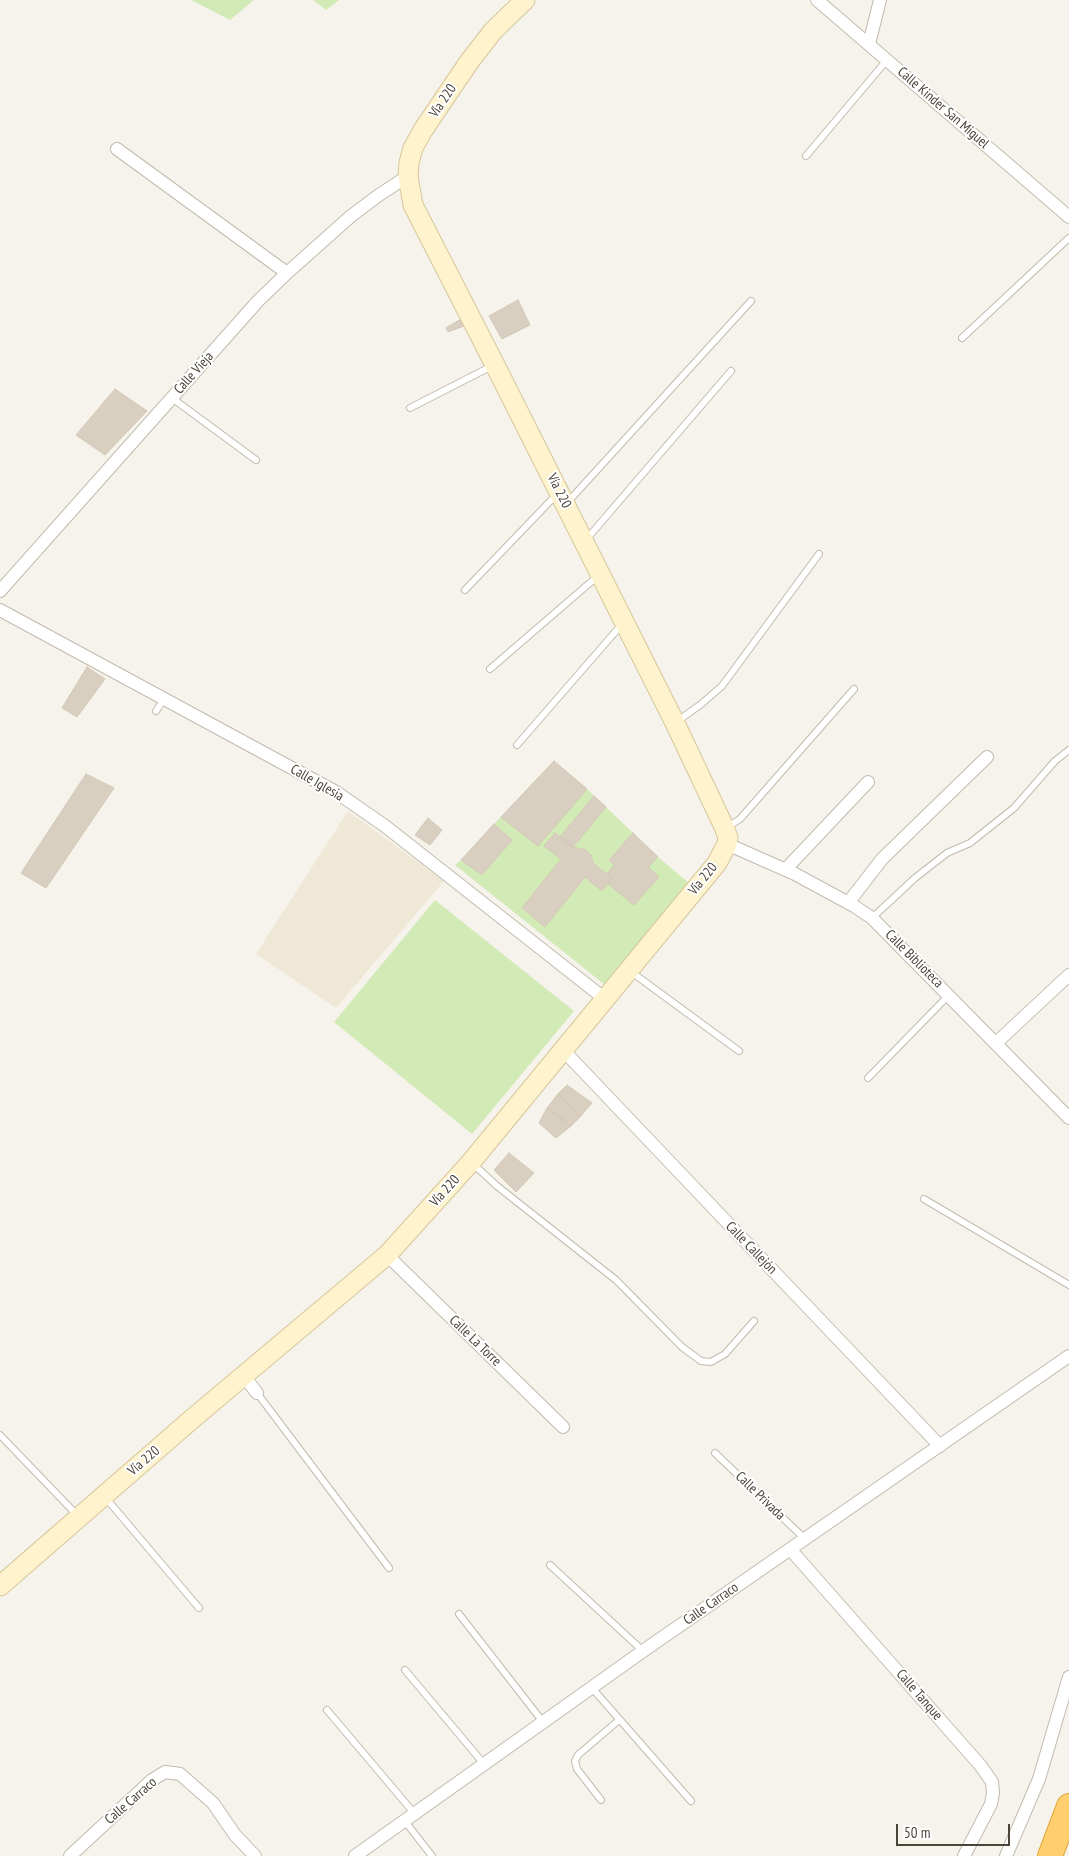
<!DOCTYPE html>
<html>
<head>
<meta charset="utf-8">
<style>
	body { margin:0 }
	#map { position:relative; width:1069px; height:1856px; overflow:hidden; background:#f6f3ec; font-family:"PT Sans Narrow",sans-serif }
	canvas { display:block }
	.scale { position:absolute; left:896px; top:1824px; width:114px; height:22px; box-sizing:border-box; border:2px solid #4b4439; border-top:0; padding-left:6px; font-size:15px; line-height:18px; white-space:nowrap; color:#4b4439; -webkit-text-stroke:4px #fff; paint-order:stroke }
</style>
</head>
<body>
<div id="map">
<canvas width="1069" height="1856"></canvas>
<div class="scale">50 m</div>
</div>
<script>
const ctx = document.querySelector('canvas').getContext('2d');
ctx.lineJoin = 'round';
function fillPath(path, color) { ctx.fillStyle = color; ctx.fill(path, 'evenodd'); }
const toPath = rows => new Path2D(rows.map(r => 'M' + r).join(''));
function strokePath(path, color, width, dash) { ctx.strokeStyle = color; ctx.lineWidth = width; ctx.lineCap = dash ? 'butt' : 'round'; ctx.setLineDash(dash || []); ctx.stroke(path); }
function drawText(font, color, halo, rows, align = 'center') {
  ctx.font = font + ' "PT Sans Narrow",sans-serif'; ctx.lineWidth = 4; ctx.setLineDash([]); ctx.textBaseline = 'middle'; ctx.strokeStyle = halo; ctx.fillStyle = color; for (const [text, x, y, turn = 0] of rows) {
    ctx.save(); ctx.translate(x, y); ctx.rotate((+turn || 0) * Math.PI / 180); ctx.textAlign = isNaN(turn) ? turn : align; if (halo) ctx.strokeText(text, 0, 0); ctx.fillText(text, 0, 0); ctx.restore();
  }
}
const education = toPath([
	[348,811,444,881,336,1008,256,954]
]);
const green = toPath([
	[191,0,254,0,230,20],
	[313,0,339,0,326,10],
	[587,789,594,796,560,837,555,833,545,845,561,859,522,909,545,926,585,877,602,891,608,884,634,905,659,877,648,867,658,857,690,884,605,985,455,865,461,860,482,875,512,840,494,824,501,817],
	[606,807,633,833,609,859,614,865,607,874,593,863,591,855,586,850,573,847],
	[435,900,574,1011,472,1134,334,1022]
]);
const building = toPath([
	[518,300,530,325,502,339,489,316,518,300],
	[461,319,464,326,448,332,446,328,461,319],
	[115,389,147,411,105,455,76,435,115,389],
	[87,667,105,679,77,717,62,708,87,667],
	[554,761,587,789,538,846,501,817,554,761],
	[86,774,114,788,46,888,21,873,86,774],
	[594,796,606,807,573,847,560,837,594,796],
	[428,818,442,830,430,845,415,835,428,818],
	[494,824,512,840,482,875,461,860,494,824],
	[555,833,573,847,586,850,591,855,593,863,612,878,602,891,585,877,545,927,522,908,561,859,544,846,555,833],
	[633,833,658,857,648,867,659,877,634,905,608,884,612,878,607,874,614,865,609,860,633,833],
	[567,1085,592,1103,580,1117,558,1094,567,1085],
	[558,1094,580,1117,571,1126,547,1108,558,1094],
	[547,1108,571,1126,556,1138,539,1123,547,1108],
	[509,1153,534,1173,516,1192,494,1170,509,1153]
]);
const lane = toPath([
	[806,156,887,60],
	[962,338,1069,238],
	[172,398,256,460],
	[410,408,494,365],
	[566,504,751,301],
	[585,541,731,371],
	[465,590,558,493],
	[490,669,599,575],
	[156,711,164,699],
	[676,722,700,705,722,686,819,554],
	[517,745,623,623],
	[726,828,740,819,854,689],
	[872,918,915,878,947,853,970,843,1014,808,1055,761,1069,750],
	[630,971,739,1051],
	[868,1078,949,995],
	[472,1163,497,1186,616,1280,682,1347,701,1361,711,1362,725,1354,754,1321],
	[924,1199,1069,1285],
	[257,1393,389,1568],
	[0,1435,77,1515],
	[715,1453,805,1539],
	[105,1497,199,1608],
	[550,1565,643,1651],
	[459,1614,543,1722],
	[405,1670,484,1764],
	[592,1688,691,1801],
	[327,1710,414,1813],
	[601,1800,577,1769,575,1761,578,1755,619,1720],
	[404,1820,432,1856]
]);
const street = toPath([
	[817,0,1069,217],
	[869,44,880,0],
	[117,149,287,273],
	[0,591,258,301,287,273,351,216,379,195,408,176],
	[0,610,336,792,385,826,605,999],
	[727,844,795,874,854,906,872,918,1069,1118],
	[785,870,868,782],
	[848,903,882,859,987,757],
	[996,1043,1069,975],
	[563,1050,940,1446],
	[387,1255,563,1427],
	[244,1376,257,1393],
	[790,1549,980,1765,992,1782,993,1793,991,1804,964,1856],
	[70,1856,152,1780,165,1772,180,1774,213,1803,235,1835,255,1856],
	[355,1856,643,1651,1069,1356],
	[1006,1856,1039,1779,1069,1677]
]);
const secondary = toPath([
	[0,1586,192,1419,387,1255,471,1162,717,863,727,844,728,838,725,829,675,723,495,365,413,205,408,176,409,163,413,148,423,130,469,62,493,31,525,0]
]);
const highway = toPath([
	[1050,1856,1069,1806]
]);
const streetNames = [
	["Vía 220",443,101,-56],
	["Calle Kinder San Miguel",943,108,41],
	["Calle Vieja",194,373,-48],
	["Vía 220",559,491,63],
	["Calle Iglesia",317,783,30],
	["Vía 220",703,879,-51],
	["Calle Biblioteca",914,959,45],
	["Vía 220",445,1191,-48],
	["Calle Callejón",751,1248,46],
	["Calle La Torre",475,1341,44],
	["Vía 220",144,1461,-41],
	["Calle Privada",760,1496,44],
	["Calle Carraco",711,1604,-35],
	["Calle Tanque",919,1695,49],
	["Calle Carraco",131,1801,-41]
];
fillPath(education, '#efe8d6');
fillPath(green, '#d2eab5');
fillPath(building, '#d8cfc1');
strokePath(building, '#d3c7b4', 1);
strokePath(lane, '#c2bbae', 8);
strokePath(street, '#c2bbae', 14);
strokePath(secondary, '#d6c79b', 21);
strokePath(highway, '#e0a43c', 26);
strokePath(lane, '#fff', 6);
strokePath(street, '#fff', 12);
strokePath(secondary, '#fff3cd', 19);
strokePath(highway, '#ffcf6e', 24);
drawText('14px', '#4b4439', '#fff', streetNames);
</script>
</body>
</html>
